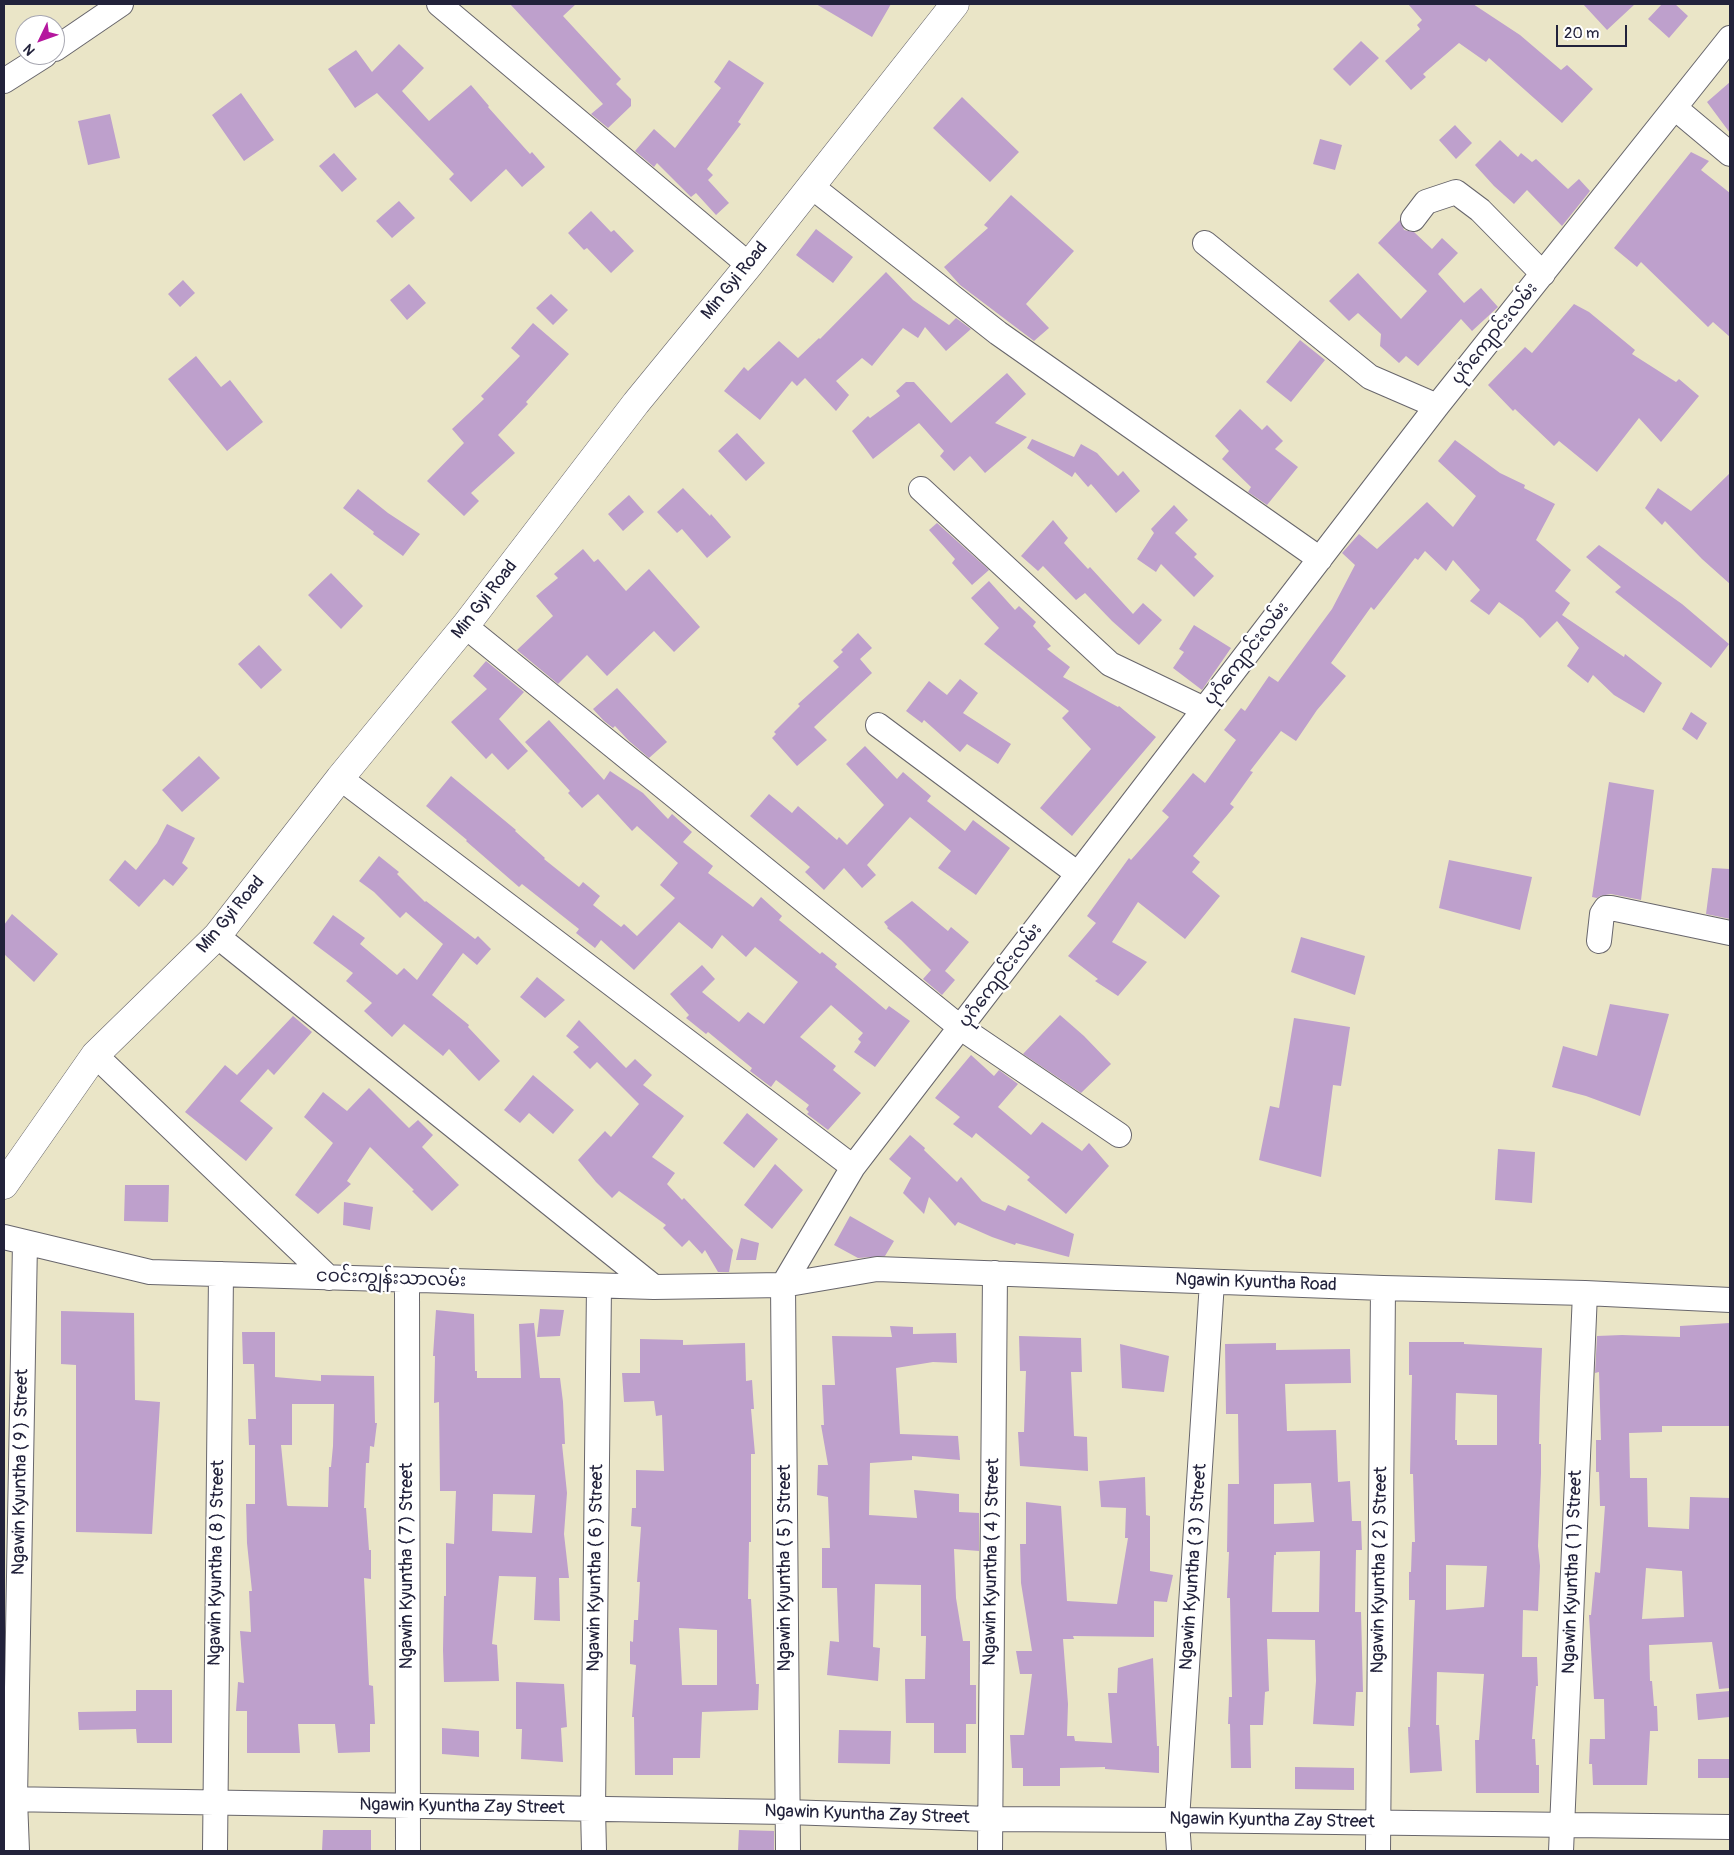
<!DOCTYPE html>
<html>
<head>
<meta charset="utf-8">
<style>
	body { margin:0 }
	#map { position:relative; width:1734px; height:1855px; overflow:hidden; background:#eae5c7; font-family:Pangolin,sans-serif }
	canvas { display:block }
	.frame { position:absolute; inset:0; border:5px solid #22223b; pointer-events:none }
	.north { position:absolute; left:15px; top:15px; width:50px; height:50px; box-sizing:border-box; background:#fff; border:1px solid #a7a7b1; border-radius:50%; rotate:228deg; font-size:14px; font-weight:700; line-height:20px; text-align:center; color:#22223b }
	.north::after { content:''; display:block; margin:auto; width:18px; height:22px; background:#b5179e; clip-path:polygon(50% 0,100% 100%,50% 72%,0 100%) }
	.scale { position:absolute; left:1556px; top:25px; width:71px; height:22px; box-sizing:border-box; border:2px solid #22223b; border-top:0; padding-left:6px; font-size:15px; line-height:18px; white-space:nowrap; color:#22223b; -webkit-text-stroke:4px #fff; paint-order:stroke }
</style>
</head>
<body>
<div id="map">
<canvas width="1734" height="1855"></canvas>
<div class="frame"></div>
<div class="north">N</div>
<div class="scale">20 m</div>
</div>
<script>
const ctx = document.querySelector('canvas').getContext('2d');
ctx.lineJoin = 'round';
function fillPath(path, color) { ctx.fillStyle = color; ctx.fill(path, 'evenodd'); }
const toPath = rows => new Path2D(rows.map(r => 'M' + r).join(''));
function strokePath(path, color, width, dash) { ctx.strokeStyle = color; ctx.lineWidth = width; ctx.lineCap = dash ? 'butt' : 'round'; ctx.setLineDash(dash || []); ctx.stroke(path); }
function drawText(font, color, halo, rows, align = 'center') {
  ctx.font = font + ' Pangolin,"Noto Sans Myanmar",sans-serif'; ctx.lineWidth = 4.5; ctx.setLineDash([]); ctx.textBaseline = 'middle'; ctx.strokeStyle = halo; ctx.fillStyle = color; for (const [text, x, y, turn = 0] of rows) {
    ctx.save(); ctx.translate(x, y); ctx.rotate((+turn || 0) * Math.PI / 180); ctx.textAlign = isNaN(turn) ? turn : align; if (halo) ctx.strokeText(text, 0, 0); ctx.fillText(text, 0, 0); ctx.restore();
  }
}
const building = toPath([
	[510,4,576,4,563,16,621,79,616,84,631,99,631,106,608,128,591,114,603,104],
	[816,4,891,4,872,37],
	[1408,4,1473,4,1520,35,1561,70,1567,65,1593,89,1562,123,1489,58,1486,62,1459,43,1423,74,1426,77,1411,90,1385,61,1420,29,1417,25,1422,20],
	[1583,4,1635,4,1607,30],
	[1662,4,1675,4,1688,16,1669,38,1648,19],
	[1361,41,1379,58,1350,86,1333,69],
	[399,44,424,68,402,91,429,121,471,85,489,106,488,107,530,154,532,152,545,167,522,187,506,169,471,202,449,179,454,174,377,93,355,108,328,69,356,50,372,72],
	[729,60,764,83,738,122,741,124,707,169,713,175,708,180,729,203,716,215,696,193,691,197,657,163,654,167,635,151,654,129,675,148,721,88,714,82],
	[1730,82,1730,133,1707,102],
	[241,93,274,140,244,161,212,115],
	[962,97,1019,152,990,182,933,128],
	[110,114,120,158,88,165,78,121],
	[1455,125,1472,143,1456,159,1439,140],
	[1320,139,1342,145,1335,170,1313,164],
	[1500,140,1518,157,1521,153,1532,162,1536,159,1568,189,1579,179,1590,191,1562,226,1527,190,1514,204,1494,186,1475,165],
	[1691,152,1709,161,1701,170,1730,193,1730,337,1713,322,1708,327,1641,262,1637,267,1614,248],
	[334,153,357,179,342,192,319,166],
	[1011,195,1074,251,1026,304,1049,328,1034,341,960,285,944,267,988,228,984,225],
	[399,201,415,218,392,238,376,221],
	[591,211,611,232,614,230,634,251,611,273,587,248,584,250,568,233],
	[1400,220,1404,230,1414,232,1432,249,1442,238,1458,253,1438,274,1464,303,1481,288,1498,307,1472,331,1461,319,1418,366,1406,356,1399,363,1380,346,1381,334,1358,313,1349,321,1329,301,1358,273,1401,319,1427,291,1378,243],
	[816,229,853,257,833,283,796,255],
	[886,272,913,300,949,325,956,318,971,329,946,351,925,327,918,338,903,328,872,366,862,358,836,381,849,395,836,411,805,378,797,386,792,381,760,420,724,391,744,367,748,371,779,341,798,358,819,338,820,339],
	[183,280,195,293,180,307,168,294],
	[409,284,426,303,407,320,390,300],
	[551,294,568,310,553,325,536,308],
	[1574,304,1589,312,1635,350,1632,354,1676,382,1679,379,1699,396,1661,442,1639,418,1597,472,1559,441,1554,446,1515,409,1513,411,1488,385,1525,347,1532,353],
	[533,323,569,354,526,402,528,404,498,435,515,453,471,493,479,501,464,516,427,481,464,443,452,429,484,399,481,396,520,356,511,348],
	[1300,340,1325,360,1291,402,1266,382],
	[196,356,221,387,230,380,263,422,227,451,168,379],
	[1007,373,1026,394,995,423,1027,437,985,473,970,456,954,471,940,456,944,451,919,423,873,459,852,431,868,416,870,418,900,396,896,391,906,382,914,382,951,423],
	[1240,409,1262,430,1267,425,1283,441,1275,449,1298,467,1267,505,1248,492,1251,487,1222,459,1229,451,1215,436],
	[737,433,765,463,746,481,718,451],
	[1032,439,1074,457,1081,444,1097,453,1118,476,1123,471,1140,491,1116,513,1091,484,1088,487,1075,472,1072,477,1027,448],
	[1455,440,1500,473,1525,485,1524,488,1555,504,1536,540,1571,570,1555,591,1570,603,1562,615,1624,657,1625,654,1662,683,1644,713,1614,695,1593,675,1588,683,1567,666,1579,648,1557,621,1540,638,1523,619,1499,602,1489,615,1470,601,1480,590,1453,560,1446,571,1425,551,1418,560,1415,558,1374,610,1371,607,1331,663,1346,676,1317,710,1296,741,1281,731,1250,771,1253,772,1230,804,1234,807,1193,856,1200,862,1192,872,1220,896,1185,939,1138,902,1112,942,1147,962,1118,996,1095,981,1098,979,1068,956,1096,923,1087,916,1129,858,1131,860,1169,817,1162,811,1193,773,1205,783,1236,740,1224,730,1241,708,1245,711,1269,676,1278,682,1332,609,1355,565,1342,553,1359,534,1377,549,1427,502,1453,527,1476,496,1438,461],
	[1730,473,1730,584,1702,559,1665,521,1662,525,1645,508,1658,488,1691,511],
	[683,488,710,516,711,514,731,537,707,558,682,529,677,533,657,512],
	[358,489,388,513,420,534,403,556,373,534,374,532,343,508],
	[629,495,644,512,623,531,608,514],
	[1174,505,1188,520,1175,533,1197,554,1194,557,1214,576,1194,597,1161,564,1156,572,1137,559,1154,533,1151,529],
	[1053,520,1068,538,1064,543,1088,569,1090,567,1133,614,1143,603,1162,620,1139,645,1112,621,1085,593,1076,600,1043,566,1038,571,1021,556],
	[937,523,989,570,972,585,952,563,955,559,929,530],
	[1599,545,1682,604,1729,644,1711,668,1615,592,1621,587,1586,557],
	[583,549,594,562,598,559,626,591,649,569,700,627,674,652,654,631,607,676,587,655,558,684,517,650,553,616,536,596,558,578,554,574],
	[331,573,363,606,341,629,308,595],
	[989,581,1015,610,1019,606,1036,622,1033,626,1051,646,1047,649,1070,667,1063,677,1118,707,1119,706,1156,737,1072,836,1040,808,1091,749,1062,718,1069,711,984,644,999,628,971,598],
	[1194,625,1231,648,1202,690,1173,668,1184,652,1179,649],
	[858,633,872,648,860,659,872,673,814,727,827,740,797,766,772,738,776,734,774,732,800,706,798,704,839,667,833,661,843,652,841,650],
	[259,645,282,670,261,689,238,664],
	[486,661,524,692,499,719,528,751,508,770,492,753,486,759,451,722,487,689,473,676],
	[960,679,978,693,963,713,1011,744,998,764,967,744,960,752,924,720,922,723,906,711,929,681,947,695],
	[617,688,667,742,649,758,629,741,615,726,613,728,604,721,593,709],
	[1691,712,1707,723,1697,740,1682,729],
	[549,720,604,780,610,771,643,793,668,819,672,814,692,832,683,842,713,866,708,873,753,907,761,897,782,916,779,920,820,954,822,952,837,964,835,967,886,1010,889,1006,910,1021,875,1067,854,1052,861,1042,858,1039,863,1033,831,1005,800,1037,836,1066,833,1070,861,1093,828,1130,807,1114,809,1112,806,1109,809,1105,776,1080,771,1087,754,1074,750,1071,752,1068,708,1032,706,1034,686,1018,689,1015,670,994,702,965,715,979,702,992,739,1022,748,1012,764,1024,798,982,755,947,746,957,722,935,712,949,679,922,634,970,601,940,595,948,576,933,579,929,522,884,519,887,466,841,467,840,426,806,451,776,516,830,515,831,545,858,544,859,579,887,583,882,600,896,593,905,621,927,624,924,637,936,675,898,660,885,678,863,637,826,632,831,598,794,582,808,568,793,570,791,525,742],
	[865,746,897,779,903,772,931,796,927,801,965,831,973,820,1010,848,976,895,938,868,951,851,910,817,867,865,876,875,862,888,844,868,824,890,805,872,810,867,750,816,769,794,792,813,798,806,837,840,839,837,847,845,884,805,846,764],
	[199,756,220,778,182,812,162,790],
	[1609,782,1654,790,1641,900,1611,894,1600,896,1597,898,1592,897],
	[167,824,195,838,182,863,188,868,173,886,164,879,139,907,109,880,125,860,136,870,157,843],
	[379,856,399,872,397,874,425,902,426,901,475,939,478,936,491,949,477,965,463,953,432,995,469,1025,468,1027,500,1061,479,1081,449,1049,443,1056,404,1024,392,1037,364,1011,372,1003,346,981,353,973,313,943,333,915,365,938,360,944,397,975,404,968,417,980,443,944,406,912,400,918,374,892,359,881],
	[1449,860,1532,877,1520,930,1439,908],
	[1712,868,1730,869,1730,919,1706,914],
	[912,901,948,931,951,927,969,942,945,971,955,980,942,995,923,979,931,970,901,940,887,928,888,927,884,922],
	[12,914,58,954,34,982,4,954,4,925],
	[1301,937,1365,956,1355,995,1291,972],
	[537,977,565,1000,545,1018,520,997],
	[1610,1004,1669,1014,1640,1116,1586,1096,1552,1087,1563,1046,1597,1056],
	[1060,1015,1084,1036,1111,1064,1081,1093,1023,1054],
	[293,1016,312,1032,274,1075,268,1069,240,1101,273,1128,246,1161,185,1112,225,1065,237,1075],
	[1294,1018,1350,1027,1341,1086,1333,1085,1321,1177,1259,1160,1270,1106,1279,1108],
	[579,1020,626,1068,635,1059,652,1075,643,1085,684,1116,652,1157,675,1173,667,1184,682,1200,684,1198,733,1250,729,1272,718,1272,705,1250,702,1254,689,1240,682,1247,663,1228,666,1225,619,1191,612,1198,596,1182,578,1160,605,1131,611,1137,639,1104,597,1062,590,1069,573,1052,579,1047,566,1036],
	[971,1055,994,1076,999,1070,1018,1084,998,1107,1031,1135,1042,1122,1082,1151,1089,1143,1109,1166,1066,1214,1027,1180,1030,1177,976,1133,972,1138,953,1124,960,1117,935,1098],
	[533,1075,574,1110,553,1134,529,1113,520,1123,504,1110],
	[369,1088,409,1128,418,1120,433,1135,422,1147,459,1185,432,1211,412,1191,414,1190,370,1147,347,1181,351,1184,318,1214,295,1195,333,1143,304,1117,323,1092,347,1111],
	[747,1113,778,1139,754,1168,723,1143],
	[910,1135,925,1148,924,1150,957,1182,961,1177,982,1201,1005,1211,1008,1205,1074,1234,1069,1257,1016,1243,1015,1245,992,1237,958,1222,955,1226,929,1197,924,1214,903,1193,911,1178,889,1159],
	[1498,1149,1535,1152,1532,1203,1495,1200],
	[775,1164,803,1190,772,1229,744,1205],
	[125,1185,169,1185,168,1222,124,1221],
	[344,1202,373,1207,370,1230,343,1225],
	[850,1216,894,1241,885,1256,858,1258,834,1245],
	[741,1238,759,1243,756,1260,736,1260],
	[540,1309,564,1310,560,1336,537,1337],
	[436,1310,474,1314,475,1371,477,1371,477,1378,521,1378,519,1324,534,1323,540,1378,560,1378,563,1402,565,1444,562,1444,567,1493,564,1534,569,1578,559,1578,560,1621,534,1620,536,1577,499,1576,492,1644,497,1645,499,1681,444,1682,443,1650,444,1596,446,1596,446,1543,454,1544,456,1491,440,1491,439,1402,434,1403,435,1356,433,1356],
	[493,1494,535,1495,532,1533,492,1531],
	[61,1311,134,1313,135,1400,160,1402,152,1534,76,1532,76,1365,61,1364],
	[1730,1323,1730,1426,1662,1426,1662,1432,1629,1433,1630,1478,1647,1478,1648,1527,1689,1529,1690,1497,1730,1498,1730,1688,1719,1689,1712,1642,1649,1645,1650,1681,1652,1681,1654,1706,1657,1706,1658,1731,1650,1731,1647,1785,1593,1785,1592,1764,1589,1764,1590,1739,1605,1739,1604,1699,1594,1699,1589,1615,1591,1615,1595,1572,1600,1573,1605,1506,1600,1506,1599,1472,1596,1472,1596,1440,1601,1440,1599,1372,1595,1373,1597,1336,1622,1335,1680,1337,1680,1326],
	[1646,1568,1682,1571,1684,1617,1642,1619],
	[890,1326,913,1327,913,1334,956,1333,957,1363,933,1362,896,1368,900,1434,958,1436,960,1460,912,1456,912,1460,870,1463,869,1515,917,1518,914,1490,959,1494,959,1512,979,1513,979,1551,954,1549,956,1598,963,1641,970,1641,970,1685,976,1685,976,1724,966,1724,966,1753,934,1753,934,1723,906,1723,905,1679,925,1679,926,1636,921,1636,921,1585,875,1584,873,1647,880,1648,878,1681,827,1675,830,1641,839,1642,837,1588,822,1588,822,1548,830,1548,828,1497,817,1495,818,1465,828,1465,821,1425,824,1425,822,1385,835,1385,832,1336,892,1337],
	[242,1332,275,1332,275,1377,321,1381,321,1375,374,1376,375,1423,377,1423,374,1447,370,1446,369,1463,366,1463,364,1508,366,1508,369,1550,371,1550,371,1579,364,1578,369,1685,373,1686,375,1724,370,1724,370,1752,338,1753,335,1724,298,1724,300,1753,247,1753,247,1711,236,1711,238,1682,244,1683,240,1631,251,1632,249,1591,252,1591,247,1543,246,1504,255,1504,255,1445,249,1445,248,1419,256,1419,254,1364,243,1364],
	[292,1404,334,1404,333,1446,331,1467,329,1467,328,1507,288,1506,287,1505,281,1445,292,1445],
	[1019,1336,1081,1338,1082,1372,1071,1372,1074,1436,1087,1437,1088,1471,1020,1466,1018,1432,1024,1432,1026,1371,1020,1371],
	[640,1339,683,1340,683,1345,745,1343,746,1381,752,1380,754,1409,751,1409,755,1454,751,1454,751,1542,749,1542,748,1599,751,1599,756,1684,759,1684,758,1710,702,1712,700,1758,673,1758,673,1775,635,1775,634,1717,632,1717,636,1665,630,1664,630,1641,633,1642,634,1620,638,1620,640,1582,637,1582,641,1527,631,1526,632,1508,636,1508,636,1470,664,1471,662,1415,656,1416,654,1401,624,1402,622,1373,640,1373],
	[679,1628,717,1630,717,1685,682,1685],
	[1409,1342,1464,1342,1464,1344,1542,1348,1540,1397,1539,1444,1541,1444,1541,1473,1538,1546,1540,1566,1538,1611,1523,1610,1522,1657,1537,1657,1538,1686,1536,1686,1532,1739,1535,1739,1536,1765,1539,1765,1539,1793,1476,1793,1475,1740,1479,1740,1484,1674,1437,1672,1436,1725,1439,1725,1442,1771,1410,1773,1408,1727,1410,1727,1415,1600,1409,1600,1409,1572,1411,1572,1412,1542,1415,1542,1413,1474,1410,1474,1412,1375,1409,1375],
	[1456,1393,1497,1395,1497,1445,1457,1445,1457,1440,1455,1440],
	[1446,1565,1487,1566,1484,1607,1446,1610],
	[1276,1343,1276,1350,1350,1349,1351,1383,1285,1384,1287,1431,1336,1430,1338,1482,1350,1481,1352,1521,1361,1521,1362,1550,1356,1550,1355,1612,1361,1612,1363,1692,1356,1692,1354,1726,1313,1724,1316,1681,1315,1640,1267,1639,1269,1691,1265,1692,1263,1725,1250,1725,1251,1768,1231,1768,1230,1724,1228,1724,1229,1697,1232,1697,1230,1598,1227,1598,1229,1552,1227,1552,1228,1484,1239,1484,1238,1414,1226,1414,1225,1344],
	[1311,1483,1314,1522,1274,1524,1274,1484],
	[1320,1551,1319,1612,1272,1612,1274,1555,1276,1555,1276,1552],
	[1120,1344,1169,1356,1164,1392,1122,1388],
	[1145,1477,1146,1515,1150,1516,1150,1571,1173,1575,1167,1602,1154,1601,1154,1637,1073,1636,1074,1639,1063,1639,1068,1704,1067,1736,1074,1736,1075,1741,1112,1743,1108,1693,1117,1693,1118,1668,1153,1658,1157,1746,1159,1746,1159,1773,1105,1769,1105,1767,1060,1768,1060,1786,1023,1786,1023,1768,1012,1768,1010,1735,1024,1735,1032,1674,1020,1674,1016,1651,1032,1651,1021,1583,1020,1544,1026,1544,1026,1502,1061,1506,1067,1601,1117,1604,1128,1538,1125,1538,1126,1508,1101,1507,1099,1481],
	[516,1682,564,1684,567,1727,561,1728,563,1762,521,1759,522,1729,516,1729],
	[136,1690,172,1690,172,1743,137,1743,136,1729,79,1730,78,1712,136,1711],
	[1730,1691,1730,1717,1698,1720,1696,1694],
	[442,1728,479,1731,479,1757,442,1754],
	[839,1730,891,1731,890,1764,838,1763],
	[1698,1759,1730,1759,1730,1778,1698,1778],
	[1295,1767,1354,1768,1354,1790,1295,1789],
	[323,1830,371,1830,371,1851,322,1851],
	[739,1830,774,1831,774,1851,738,1851]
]);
const minor = toPath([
	[439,4,749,265],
	[55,49,121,4],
	[4,81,45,55],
	[1675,108,1730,154],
	[811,186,998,333,1320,559],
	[1413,219,1426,202,1456,192,1480,210,1543,274],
	[1205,243,1370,377,1437,406],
	[921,489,1110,664,1204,709],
	[465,626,961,1028,1119,1135],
	[878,725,1078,874],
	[340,778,853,1167],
	[217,936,654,1287],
	[1599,941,1602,914,1606,908,1611,908,1730,933],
	[95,1055,329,1278],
	[4,1237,150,1272,654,1287,783,1285,877,1269,1383,1288,1585,1293,1730,1300],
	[407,1280,408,1851],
	[783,1285,853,1167,1437,406,1730,38],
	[783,1285,788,1851],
	[4,1799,787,1812,990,1819,1177,1820,1730,1827],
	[17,1851,15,1799,25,1242],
	[215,1851,221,1274],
	[594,1851,593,1809,599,1286],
	[990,1851,995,1273],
	[1179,1851,1177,1820,1212,1282],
	[1378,1851,1383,1288],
	[1561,1851,1585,1293]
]);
const secondary = toPath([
	[4,1185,95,1055,217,936,340,778,465,626,636,403,749,265,955,4]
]);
const streetNames = [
	["Min Gyi Road",735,281,-51],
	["ပုဂံကျောင်းလမ်း",1495,334,-51],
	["Min Gyi Road",485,600,-52],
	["ပုဂံကျောင်းလမ်း",1247,654,-52],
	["Min Gyi Road",231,915,-50],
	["ပုဂံကျောင်းလမ်း",1001,976,-53],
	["ငဝင်းကျွန်းသာလမ်း",391,1279,2],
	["Ngawin Kyuntha Road",1256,1283,2],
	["Ngawin Kyuntha ( 9 ) Street",21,1472,-89],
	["Ngawin Kyuntha ( 4 ) Street",992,1562,-89],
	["Ngawin Kyuntha ( 8 ) Street",217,1563,-89],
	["Ngawin Kyuntha ( 7 ) Street",407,1566,-90],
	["Ngawin Kyuntha ( 3 ) Street",1194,1567,-86],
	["Ngawin Kyuntha ( 6 ) Street",596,1568,-89],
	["Ngawin Kyuntha ( 5 ) Street",785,1568,-90],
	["Ngawin Kyuntha ( 2 ) Street",1380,1570,-89],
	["Ngawin Kyuntha ( 1 ) Street",1573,1572,-88],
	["Ngawin Kyuntha Zay Street",462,1807,1],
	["Ngawin Kyuntha Zay Street",867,1815,2],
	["Ngawin Kyuntha Zay Street",1272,1821,1]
];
fillPath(building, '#bea0cc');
strokePath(minor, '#68666c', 26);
strokePath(secondary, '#68666c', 29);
strokePath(minor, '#fff', 24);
strokePath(secondary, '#fff', 28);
drawText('18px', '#22223b', '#fff', streetNames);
</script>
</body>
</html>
